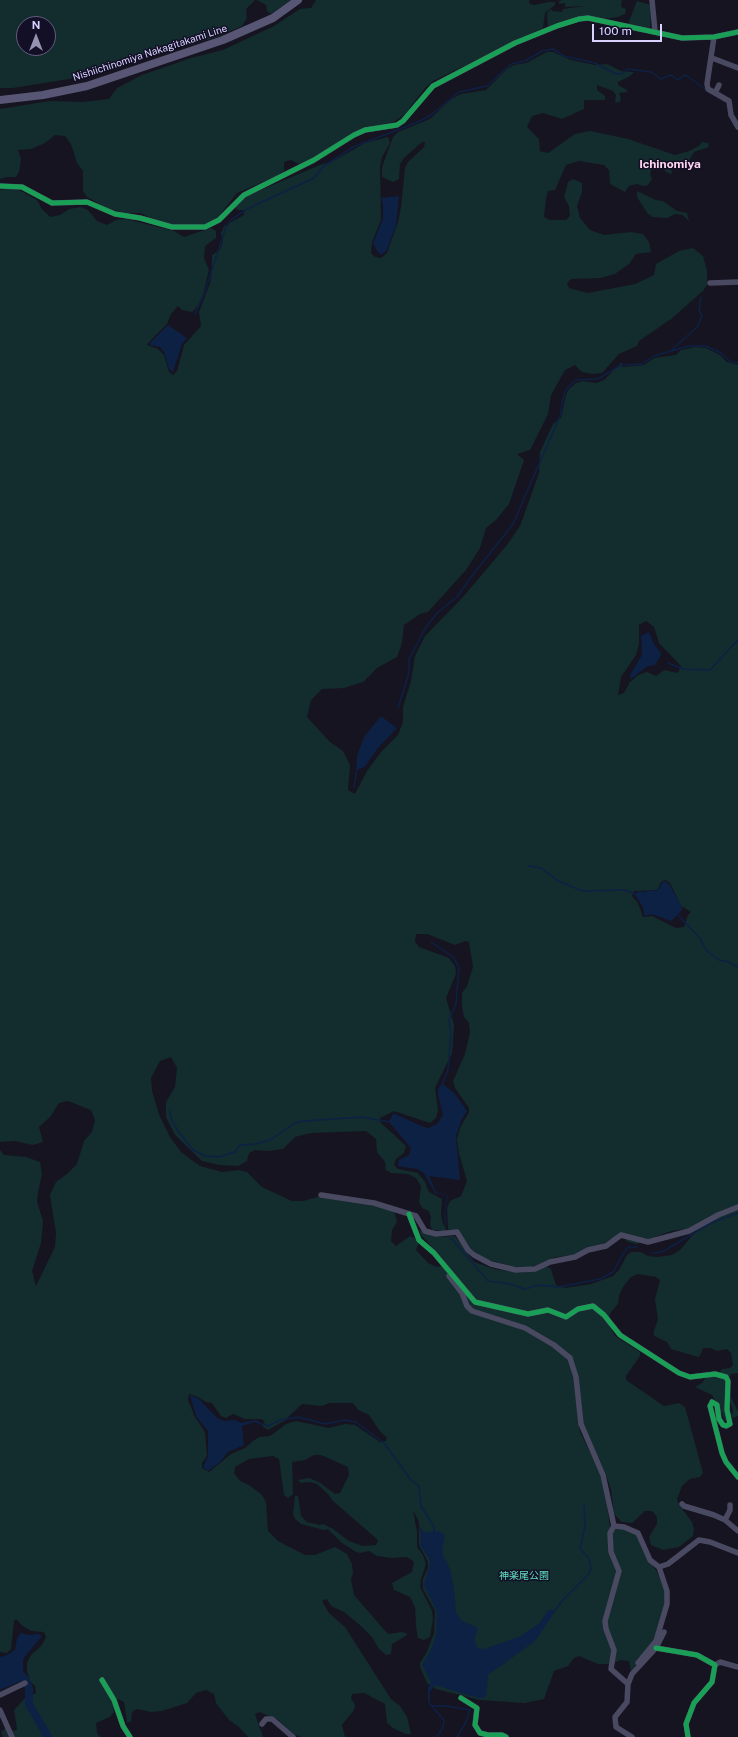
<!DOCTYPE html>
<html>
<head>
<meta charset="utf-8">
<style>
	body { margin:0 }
	#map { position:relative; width:738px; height:1737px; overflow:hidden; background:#161421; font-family:"Public Sans",sans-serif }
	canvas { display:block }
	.north { position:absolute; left:16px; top:16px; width:40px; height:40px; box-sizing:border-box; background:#130f26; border:1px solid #625e7d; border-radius:50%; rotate:0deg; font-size:11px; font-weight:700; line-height:16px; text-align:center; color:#d9d4ff }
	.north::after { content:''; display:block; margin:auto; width:14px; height:18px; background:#9591b1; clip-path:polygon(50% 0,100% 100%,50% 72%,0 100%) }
	.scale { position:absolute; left:592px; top:24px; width:70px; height:18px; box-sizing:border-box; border:2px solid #d9d4ff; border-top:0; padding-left:5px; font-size:12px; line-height:14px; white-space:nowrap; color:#d9d4ff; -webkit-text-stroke:3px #130f26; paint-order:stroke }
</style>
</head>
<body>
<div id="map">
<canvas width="738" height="1737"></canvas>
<div class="north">N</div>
<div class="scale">100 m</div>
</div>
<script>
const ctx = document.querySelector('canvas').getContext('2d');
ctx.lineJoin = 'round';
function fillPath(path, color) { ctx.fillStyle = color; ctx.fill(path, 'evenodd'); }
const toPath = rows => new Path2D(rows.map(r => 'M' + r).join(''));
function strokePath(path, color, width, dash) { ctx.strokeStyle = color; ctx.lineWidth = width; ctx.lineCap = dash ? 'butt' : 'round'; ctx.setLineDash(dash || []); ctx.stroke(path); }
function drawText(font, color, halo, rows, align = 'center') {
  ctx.font = font + ' "Public Sans","Noto Sans JP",sans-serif'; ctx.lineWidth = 3; ctx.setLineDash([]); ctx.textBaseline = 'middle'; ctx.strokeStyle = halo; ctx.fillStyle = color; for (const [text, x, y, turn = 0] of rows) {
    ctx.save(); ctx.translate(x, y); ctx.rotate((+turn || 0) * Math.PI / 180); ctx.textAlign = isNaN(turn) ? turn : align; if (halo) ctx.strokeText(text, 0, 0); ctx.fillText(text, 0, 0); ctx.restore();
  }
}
const green = toPath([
	[0,0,255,0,246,9,247,18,242,26,217,37,190,45,179,44,69,79,13,88,0,88],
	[24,24,48,24,48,48,24,48],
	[257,0,291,0,271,14,267,11,266,5],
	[316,0,529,0,530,4,534,5,549,2,555,2,555,5,545,13,543,28,433,81,425,88,405,114,394,122,361,129,324,152,299,164,291,160,284,162,284,171,275,177,237,193,218,217,210,223,195,226,177,225,156,221,141,213,125,213,107,208,87,197,83,191,83,171,77,163,71,144,65,136,55,135,45,143,31,149,18,150,21,159,19,172,16,177,8,177,0,179,0,109,49,101,82,102,109,99,117,88,142,75,191,58,223,50,274,26,300,9,311,8],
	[562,0,622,0,621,7,626,9,625,14,618,17,603,19,591,17,548,27,547,13,551,9,552,11,562,12,563,9,585,6,565,7,565,3,559,4,559,1],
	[637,1,651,5,650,29,628,24],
	[547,52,553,52,571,60,595,65,607,64,621,71,634,72,630,76,618,82,618,85,627,90,627,92,619,93,621,98,620,102,615,103,616,95,613,91,597,85,597,90,605,96,605,100,584,100,584,109,562,119,543,113,532,116,527,127,539,139,540,151,548,153,575,134,590,131,628,139,675,155,689,151,699,146,702,142,708,143,709,147,694,152,687,164,679,166,670,165,672,173,671,174,666,172,660,163,656,162,653,164,650,174,652,179,648,185,643,186,637,184,629,186,625,192,610,184,609,170,604,165,579,161,566,165,555,190,548,191,546,199,544,217,550,220,566,220,570,216,569,206,564,197,568,182,573,179,582,183,582,192,577,206,580,218,590,230,604,235,631,232,643,234,649,242,651,252,636,254,629,264,615,274,601,278,571,279,567,283,569,288,588,293,635,284,654,275,656,264,679,251,693,248,703,256,707,270,707,285,703,291,671,319,639,341,637,346,619,354,602,373,592,374,582,372,575,365,565,370,551,395,548,414,530,450,517,454,524,460,509,504,496,520,486,528,480,548,466,570,428,612,420,614,404,625,402,643,397,657,377,668,363,682,344,688,322,689,311,700,307,717,330,742,343,751,350,765,348,790,355,794,367,771,381,752,398,735,403,722,403,707,411,681,415,656,425,636,463,597,507,545,520,526,539,473,540,452,553,424,561,418,566,395,569,389,576,383,583,381,596,383,604,380,622,362,622,367,644,365,654,358,676,355,681,350,696,347,706,348,720,355,727,362,738,365,738,1373,731,1374,729,1378,731,1397,738,1412,738,1416,733,1418,731,1415,733,1412,732,1406,729,1401,726,1422,712,1395,695,1387,702,1383,706,1377,718,1375,722,1369,730,1368,733,1365,731,1353,727,1349,717,1351,711,1348,703,1348,700,1356,698,1357,671,1349,667,1342,654,1336,654,1331,658,1319,655,1299,660,1280,656,1277,638,1274,631,1277,623,1287,619,1296,618,1304,611,1312,609,1317,610,1327,615,1336,640,1352,640,1356,626,1376,626,1380,664,1406,679,1403,685,1407,703,1473,700,1477,690,1479,682,1486,677,1499,679,1505,692,1522,694,1529,693,1536,679,1547,663,1550,651,1545,649,1537,657,1524,657,1517,652,1511,645,1511,632,1523,622,1522,614,1514,611,1489,604,1470,592,1444,579,1424,580,1432,598,1468,605,1492,610,1527,614,1530,621,1528,636,1534,646,1557,656,1570,665,1590,665,1601,657,1636,631,1672,629,1661,621,1660,611,1664,598,1664,579,1656,574,1658,568,1666,554,1671,544,1699,525,1703,480,1700,436,1689,427,1683,420,1667,420,1663,427,1652,434,1633,435,1611,423,1589,423,1579,428,1568,428,1562,419,1545,419,1522,413,1510,417,1532,417,1547,423,1555,426,1564,421,1579,420,1587,432,1611,433,1619,430,1637,424,1640,418,1638,416,1627,415,1607,410,1597,394,1590,392,1583,412,1572,414,1562,407,1557,392,1558,377,1556,369,1551,360,1553,356,1552,342,1543,328,1529,324,1530,301,1524,295,1519,293,1514,295,1496,298,1496,301,1516,307,1522,320,1525,323,1524,333,1529,349,1541,363,1546,376,1545,378,1540,333,1501,328,1494,317,1484,310,1482,301,1483,298,1480,309,1478,319,1482,335,1494,340,1493,349,1475,348,1467,321,1455,314,1455,305,1460,292,1462,293,1494,288,1498,284,1495,279,1459,273,1456,249,1459,235,1467,234,1473,240,1481,249,1485,262,1495,266,1502,268,1531,278,1541,305,1555,315,1555,335,1547,347,1554,352,1564,353,1573,351,1580,354,1595,388,1634,402,1632,406,1633,407,1635,392,1644,391,1654,386,1655,379,1649,372,1637,361,1626,344,1612,331,1606,327,1599,322,1601,329,1613,345,1627,391,1699,400,1706,407,1717,411,1734,406,1734,393,1728,387,1723,385,1704,364,1693,352,1694,351,1698,355,1705,354,1710,342,1725,345,1737,302,1737,295,1735,277,1719,259,1712,255,1714,263,1737,248,1737,239,1727,229,1720,216,1703,214,1694,206,1690,196,1693,187,1703,162,1711,151,1712,137,1709,132,1712,131,1722,127,1722,124,1702,118,1699,113,1703,114,1712,110,1717,96,1723,97,1733,100,1737,3,1737,1,1732,6,1728,14,1731,17,1729,14,1710,25,1698,36,1693,35,1686,30,1681,27,1671,27,1663,31,1655,42,1645,46,1637,44,1632,31,1631,23,1626,16,1619,14,1621,11,1649,7,1653,0,1652,0,1150,4,1155,26,1157,40,1162,42,1174,38,1192,37,1202,43,1221,41,1243,32,1271,36,1286,55,1247,56,1233,50,1195,56,1182,67,1174,77,1164,84,1141,92,1132,95,1120,91,1110,68,1101,59,1103,50,1117,39,1127,43,1142,33,1145,15,1141,0,1142,0,190,10,188,21,191,37,200,42,209,50,217,60,215,69,209,81,207,88,210,97,221,107,225,116,220,126,219,174,231,184,237,211,228,216,231,216,238,205,246,204,258,209,270,203,295,197,307,192,312,182,310,178,306,171,314,167,324,149,342,147,345,158,349,164,355,169,372,173,375,177,371,184,345,201,326,199,312,210,283,212,272,212,255,220,250,223,241,221,233,224,226,244,215,244,210,238,210,235,207,242,198,320,165,333,161,365,143,388,137,390,143,382,157,380,167,381,220,372,242,371,253,375,257,381,258,387,253,398,222,401,207,405,168,408,162,424,147,425,142,422,142,404,158,400,164,399,179,393,182,382,177,382,167,393,137,398,132,430,119,450,100,461,94,486,90,507,69,514,65,526,63],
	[646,621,654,627,659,643,681,666,678,673,664,670,656,676,647,672,638,675,630,682,624,693,618,695,621,677,636,655,639,644,639,625],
	[665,880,670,883,681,906,691,912,688,915,684,927,676,928,652,916,643,917,638,903,632,896,634,891,657,890,662,881],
	[416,934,427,934,455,945,465,941,469,942,473,967,467,986,462,993,462,1007,464,1017,469,1023,470,1032,465,1054,453,1081,455,1088,469,1108,469,1112,460,1128,457,1139,459,1154,467,1181,461,1196,450,1201,447,1208,448,1229,452,1231,459,1231,471,1250,486,1259,518,1268,532,1267,556,1257,575,1255,582,1250,603,1244,619,1234,622,1234,626,1241,636,1244,671,1231,693,1228,696,1230,700,1230,696,1231,680,1250,672,1255,657,1257,648,1256,641,1252,631,1252,627,1255,619,1270,613,1276,591,1284,565,1288,556,1285,551,1269,546,1266,523,1273,494,1269,474,1262,455,1236,435,1237,419,1230,422,1236,444,1260,443,1266,437,1267,428,1263,416,1250,419,1243,415,1238,410,1236,396,1246,391,1241,392,1230,397,1222,394,1211,368,1204,318,1197,303,1201,292,1201,262,1187,247,1172,239,1170,222,1172,200,1166,181,1152,170,1137,160,1117,152,1091,151,1078,160,1061,171,1057,177,1068,175,1087,166,1102,166,1117,175,1135,202,1161,220,1165,238,1166,247,1161,249,1153,255,1150,269,1151,283,1149,295,1137,311,1133,366,1131,376,1139,377,1152,385,1162,386,1170,391,1173,408,1174,416,1178,421,1186,419,1202,422,1208,429,1211,431,1217,430,1226,433,1230,445,1231,446,1228,443,1224,441,1215,442,1199,429,1192,425,1182,418,1173,398,1169,394,1165,396,1159,404,1153,406,1146,381,1123,380,1118,394,1111,430,1123,436,1118,438,1110,435,1088,452,1053,454,1025,446,998,456,974,455,966,449,958,419,947,415,941],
	[189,1394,198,1397,206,1402,212,1403,221,1416,226,1418,233,1414,245,1419,262,1419,265,1422,262,1426,268,1430,284,1421,302,1404,322,1406,329,1403,353,1403,358,1410,369,1415,379,1430,387,1438,386,1441,380,1442,355,1425,345,1424,329,1428,296,1421,286,1424,270,1436,259,1437,253,1441,245,1448,231,1454,209,1472,202,1468,202,1463,207,1456,205,1432,195,1417,188,1400],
	[637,191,656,200,663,201,677,211,687,213,689,221,683,215,675,214,667,218,653,217,648,214,637,197]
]);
const water = toPath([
	[399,196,396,226,387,250,381,255,377,251,373,243,383,219,383,205,381,198],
	[168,325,187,338,182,344,173,372,169,369,164,352,160,347,150,345,150,343],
	[649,632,654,644,661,653,661,655,655,665,646,667,631,679,630,675,642,655,641,636],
	[380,717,382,717,397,728,377,749,365,767,356,770,357,756,364,737],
	[664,881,669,884,682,907,682,910,671,921,652,914,644,916,643,907,635,895,639,891,645,892,650,890,657,891],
	[442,1083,455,1094,467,1111,461,1121,456,1136,460,1180,429,1176,436,1192,448,1195,445,1211,446,1225,445,1225,444,1213,447,1195,435,1193,424,1173,417,1169,398,1166,399,1160,409,1155,411,1148,389,1122,393,1114,395,1114,424,1127,428,1128,437,1124,443,1115,438,1094,438,1089],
	[190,1395,199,1399,217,1418,224,1421,235,1420,241,1423,256,1420,266,1426,254,1422,242,1426,244,1445,228,1452,221,1461,208,1471,203,1467,208,1457,208,1431,196,1416],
	[419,1526,425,1533,436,1531,445,1534,442,1553,450,1569,454,1589,456,1613,462,1621,478,1628,474,1640,478,1648,484,1649,519,1637,540,1623,548,1610,554,1610,552,1616,535,1641,488,1675,486,1696,484,1698,478,1698,435,1685,430,1692,430,1707,428,1700,428,1688,431,1682,422,1665,431,1650,436,1635,437,1612,424,1585,430,1564,429,1558,420,1545,421,1537],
	[21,1633,29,1635,39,1634,42,1636,23,1659,23,1672,26,1674,28,1681,23,1680,0,1690,0,1657,7,1655,15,1650,17,1638]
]);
const stream = toPath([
	[195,314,204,294,226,227,232,219,249,208,314,178,324,166,353,147,418,122,431,115,459,92,487,86,511,64,525,61,542,51,553,49,564,56,595,63,616,74,621,74,628,69,651,72,661,79,671,75,678,80,683,76,686,75,706,90],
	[672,350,698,326,702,315,699,311,701,297],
	[668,663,683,669,710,670,738,640],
	[398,708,409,673,409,659,426,627,438,612,457,597,471,577,513,524,560,416,564,394,567,388,576,380,598,379,621,365,642,364,654,356,689,346,706,346,721,353,731,362,738,363],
	[354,787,357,769],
	[528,866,541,868,558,881,583,891,624,890,635,894],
	[676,913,700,938,706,950,712,955,719,960,729,962,738,967],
	[431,942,453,957,459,967,456,1004,449,1020,451,1033,448,1070,442,1085],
	[170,1111,171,1118,178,1131,193,1150,205,1156,219,1157,235,1152,239,1146,242,1145,256,1144,270,1140,295,1123,304,1121,362,1117,390,1122],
	[451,1238,488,1281,510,1284,525,1289,539,1285,559,1287,600,1279,613,1272,626,1249,629,1247,637,1247],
	[652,1253,662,1252,711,1223,738,1213],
	[263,1424,268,1426,280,1420,298,1417,325,1424,346,1420,356,1422,384,1443,411,1480,419,1486,421,1506,434,1527,434,1532],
	[553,1613,562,1601,588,1575,591,1569,589,1558,580,1549,585,1526,584,1504],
	[431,1705,444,1720,443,1727,437,1737],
	[432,1706,447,1706,470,1710,465,1724,457,1737]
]);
const river = toPath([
	[25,1679,29,1688,29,1704,48,1737]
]);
const minor = toPath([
	[652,0,655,31],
	[714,37,707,84,708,89,729,101,731,115,738,127],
	[712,58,738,68],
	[715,93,719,85],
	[0,186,22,187,52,203,87,202,115,214,140,218,172,227,205,227,219,220,244,195,314,160,354,135,365,130,397,125,403,121,433,86,515,43,557,26,579,19,588,18,682,38,714,37,738,32],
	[710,283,738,282],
	[321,1195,374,1203,416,1216,425,1231,436,1234,457,1232,468,1250,474,1255,491,1264,516,1270,535,1269,550,1262,575,1257,588,1250,606,1246,621,1235,648,1242,689,1231,718,1215,738,1207],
	[409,1214,419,1240,434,1253,475,1302,528,1314,548,1310,566,1317,578,1309,593,1306,604,1315,620,1335,679,1373,690,1377,715,1374,726,1377,728,1381,727,1410,730,1424,726,1426,723,1425,719,1419,717,1405,712,1402,710,1406,722,1453,726,1462,738,1477],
	[449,1276,462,1293,467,1306,472,1311,525,1328,554,1345,570,1358,576,1377,581,1424,603,1475,614,1526,610,1533,611,1552,619,1571,605,1621,606,1629,614,1650,611,1669,628,1684],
	[682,1504,684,1506,714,1515,725,1520,738,1531],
	[725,1520,730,1510,730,1505],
	[614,1526,624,1527,638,1533,650,1560,659,1567,668,1564,699,1540,710,1542,738,1553],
	[656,1648,697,1655,715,1665,712,1682,694,1703,686,1724,688,1737],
	[638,1663,656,1641,667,1604,667,1591,659,1567],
	[715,1665,720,1662,738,1667],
	[102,1680,114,1700,123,1726,130,1737],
	[0,1695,25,1683],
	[461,1698,477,1708,475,1725,480,1733,488,1735,502,1735,506,1737],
	[0,1710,12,1737],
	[262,1724,266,1719,272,1719,293,1737],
	[632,1737,616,1727,615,1717,627,1702,628,1684,632,1674,656,1648,664,1632]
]);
const secondary = toPath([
	[0,100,43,95,87,86,223,40,273,18,298,0]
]);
const cycleway = toPath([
	[0,186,22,187,52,203,87,202,115,214,140,218,172,227,205,227,219,220,244,195,314,160,354,135,365,130,397,125,403,121,433,86,515,43,557,26,579,19,588,18,682,38,714,37,738,32],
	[409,1214,419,1240,434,1253,475,1302,528,1314,548,1310,566,1317,578,1309,593,1306,604,1315,620,1335,679,1373,690,1377,715,1374,726,1377,728,1381,727,1410,730,1424,726,1426,723,1425,719,1419,717,1405,712,1402,710,1406,722,1453,726,1462,738,1477],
	[656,1648,697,1655,715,1665,712,1682,694,1703,686,1724,688,1737],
	[102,1680,114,1700,123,1726,130,1737],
	[461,1698,477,1708,475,1725,480,1733,488,1735,502,1735,506,1737]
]);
const streetNames = [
	["Nishiichinomiya Nakagitakami Line",150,53,-18]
];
const parkNames = [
	["神楽尾公園",524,1576]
];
const quarterNames = [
	["Ichinomiya",670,164]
];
fillPath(green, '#132c2d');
fillPath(water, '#0d2144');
strokePath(stream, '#0d2144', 1.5);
strokePath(river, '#0d2144', 8);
strokePath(minor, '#4a4962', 5.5);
strokePath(secondary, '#575674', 8);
strokePath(cycleway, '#1a9f57', 5);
drawText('10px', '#d9d4ff', '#130f26', streetNames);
drawText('10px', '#5fe0c0', '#130f26', parkNames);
drawText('bold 12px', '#ffd6f0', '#130f26', quarterNames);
</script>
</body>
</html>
